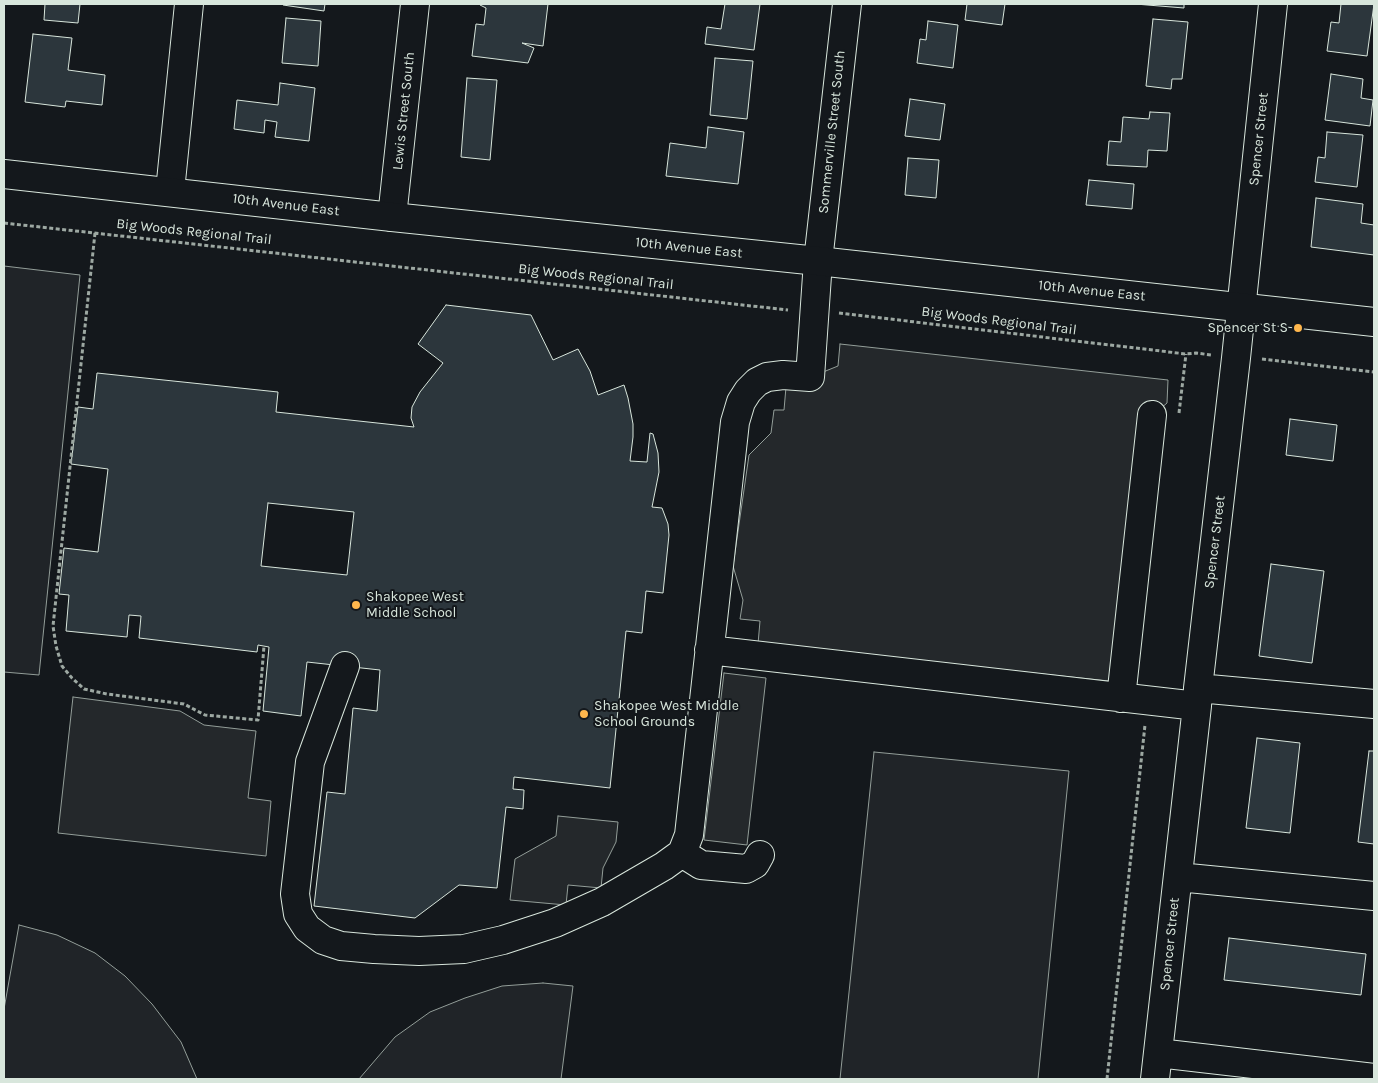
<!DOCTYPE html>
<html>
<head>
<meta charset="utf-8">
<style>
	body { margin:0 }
	#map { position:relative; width:1378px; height:1083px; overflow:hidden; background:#14181c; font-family:Karla,sans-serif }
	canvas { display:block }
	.frame { position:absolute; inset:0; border:5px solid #d8e6dc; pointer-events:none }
</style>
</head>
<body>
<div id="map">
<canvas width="1378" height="1083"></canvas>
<div class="frame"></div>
</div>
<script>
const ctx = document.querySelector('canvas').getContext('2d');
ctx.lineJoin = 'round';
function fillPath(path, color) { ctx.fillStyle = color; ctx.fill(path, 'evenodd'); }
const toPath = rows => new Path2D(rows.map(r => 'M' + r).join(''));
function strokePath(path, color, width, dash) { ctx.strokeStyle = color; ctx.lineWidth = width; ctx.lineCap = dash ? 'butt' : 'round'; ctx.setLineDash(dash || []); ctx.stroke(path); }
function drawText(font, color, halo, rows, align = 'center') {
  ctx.font = font + ' Karla,sans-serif'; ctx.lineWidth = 4; ctx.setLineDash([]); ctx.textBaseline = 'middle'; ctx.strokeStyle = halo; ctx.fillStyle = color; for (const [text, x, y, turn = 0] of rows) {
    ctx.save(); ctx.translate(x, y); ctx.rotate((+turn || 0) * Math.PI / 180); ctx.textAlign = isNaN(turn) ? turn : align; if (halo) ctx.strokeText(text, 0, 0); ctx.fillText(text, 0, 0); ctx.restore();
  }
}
const green = toPath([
	[4,266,80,275,39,675,4,672,4,266],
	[874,752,1069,771,1038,1079,840,1079,874,752],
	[19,925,57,935,95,953,125,976,152,1004,181,1042,197,1079,4,1079,4,1009,19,925],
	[543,983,573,986,561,1079,359,1079,395,1037,430,1012,465,998,502,986,543,983]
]);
const parking = toPath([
	[840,344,1168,380,1167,403,1137,429,1109,681,758,644,760,621,740,619,743,600,733,566,749,455,771,433,774,410,784,410,786,387,838,366,840,344],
	[724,673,766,678,747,845,704,840,724,673],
	[73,697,180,711,204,725,256,731,248,798,271,801,266,856,58,833,73,697],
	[558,816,618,822,616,842,603,868,601,888,568,885,566,905,510,900,515,859,556,836,558,816]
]);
const building = toPath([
	[45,4,80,4,78,23,44,20,45,4],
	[284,4,325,4,324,11,283,5,284,4],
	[481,4,548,4,543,46,522,43,534,48,528,63,472,56,476,24,484,25,486,8,480,5,481,4],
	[725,4,760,4,754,50,705,44,707,27,721,29,725,4],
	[967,4,1005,4,1002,25,965,20,967,4],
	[1135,4,1184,4,1184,8,1135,4],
	[1341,4,1374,4,1367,56,1327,51,1331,22,1339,23,1341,4],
	[286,18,321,21,318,66,282,63,286,18],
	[1153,19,1188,22,1182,79,1172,79,1171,89,1146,86,1153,19],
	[928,21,958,25,953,68,917,63,920,39,926,40,928,21],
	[33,34,72,38,68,70,105,75,102,105,66,101,65,107,25,102,33,34],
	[715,58,753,61,747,119,710,115,715,58],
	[1331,74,1363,79,1361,98,1373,100,1370,126,1325,120,1331,74],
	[467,78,497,80,490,160,461,157,467,78],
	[280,83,315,88,309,141,275,137,277,122,265,120,264,133,234,129,237,100,278,105,280,83],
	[910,99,945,104,940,140,905,136,910,99],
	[1150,112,1170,113,1167,151,1148,150,1147,167,1107,165,1109,141,1121,142,1123,117,1149,119,1150,112],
	[708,127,744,132,738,184,666,176,670,143,706,148,708,127],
	[1327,132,1363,135,1357,187,1315,182,1318,157,1325,158,1327,132],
	[908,158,939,160,936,198,905,195,908,158],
	[1089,180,1134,184,1132,209,1086,205,1089,180],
	[1316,198,1363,204,1361,223,1374,225,1374,255,1311,247,1316,198],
	[446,305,531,315,553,360,578,349,590,371,598,395,624,385,628,398,633,424,633,437,630,461,647,462,650,433,653,434,658,453,659,472,652,507,662,508,668,524,669,535,663,593,646,591,642,633,626,631,610,788,514,777,513,789,524,790,523,809,506,807,497,888,459,885,415,918,314,906,327,792,345,794,353,708,377,711,380,670,307,662,301,716,263,711,269,647,258,645,257,652,139,638,141,616,129,615,127,637,66,631,69,595,59,594,64,548,98,552,108,469,71,464,78,407,93,409,97,373,278,392,276,412,414,427,411,418,412,407,420,392,443,363,418,344,446,305],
	[268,503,354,512,347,575,261,566,268,503],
	[1290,419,1337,425,1333,461,1286,455,1290,419],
	[1271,564,1324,571,1312,663,1259,656,1271,564],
	[1257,738,1300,743,1290,833,1246,828,1257,738],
	[1369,751,1374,751,1374,844,1358,842,1369,751],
	[1229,938,1366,954,1361,995,1224,980,1229,938]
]);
const path = toPath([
	[4,223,788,310],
	[95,233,53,626,56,646,62,666,72,678,84,689,107,694,184,704,205,715,258,720,264,646],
	[839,313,1186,354,1196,353,1211,355],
	[1262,359,1374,372],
	[1179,413,1186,354],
	[1107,1079,1145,725]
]);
const minor = toPath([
	[170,191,189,4],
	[392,217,415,4],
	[709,650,1197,706],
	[345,666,310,762,295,894,298,914,307,928,323,940,341,946,374,949,419,951,464,949,503,940,555,923,602,902,664,866,682,853,689,835,735,422,741,402,748,391,757,382,767,377,783,375,810,377,818,261,847,4],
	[1198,688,1374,704],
	[1121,698,1152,415],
	[682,853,701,865,746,869,755,864,760,855],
	[1178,877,1374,896],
	[1158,1053,1374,1078],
	[1155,1079,1197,706,1198,688,1236,358,1273,4]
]);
const major = toPath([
	[4,174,392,217,818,261,1374,322]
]);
const markers = [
	[1298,328,5,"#ffb74d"],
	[356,605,5,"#ffb74d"],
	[584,714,5,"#ffb74d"]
];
const streetNames = [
	["Lewis Street South",404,111,-84],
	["Sommerville Street South",832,132,-84],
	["Spencer Street",1259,139,-84],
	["10th Avenue East",286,205,7],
	["Big Woods Regional Trail",194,232,6],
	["10th Avenue East",689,248,6],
	["Big Woods Regional Trail",596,277,6],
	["10th Avenue East",1092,291,6],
	["Big Woods Regional Trail",999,321,7],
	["Spencer Street",1215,542,-83],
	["Spencer Street",1170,944,-84]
];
const poiNames = [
	["Spencer St S",1288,328,"right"],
	["Shakopee West",366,597],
	["Middle School",366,613],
	["Shakopee West Middle",594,706],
	["School Grounds",594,722]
];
fillPath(green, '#202428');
strokePath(green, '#939e99', 1);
fillPath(parking, '#24282b');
strokePath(parking, '#939e99', 1);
fillPath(building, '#2c363c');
strokePath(building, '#d8e6dc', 1);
strokePath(minor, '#d8e6dc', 30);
strokePath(major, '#d8e6dc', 30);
strokePath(path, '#9da8a2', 3, [4, 2.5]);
strokePath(minor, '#14181c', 28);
strokePath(major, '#14181c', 28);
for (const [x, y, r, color] of markers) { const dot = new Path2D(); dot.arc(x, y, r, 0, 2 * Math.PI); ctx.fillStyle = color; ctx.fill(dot); strokePath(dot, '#14181c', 2); }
drawText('14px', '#d8e6dc', '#14181c', streetNames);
drawText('14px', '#d8e6dc', '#14181c', poiNames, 'left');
</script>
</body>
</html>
